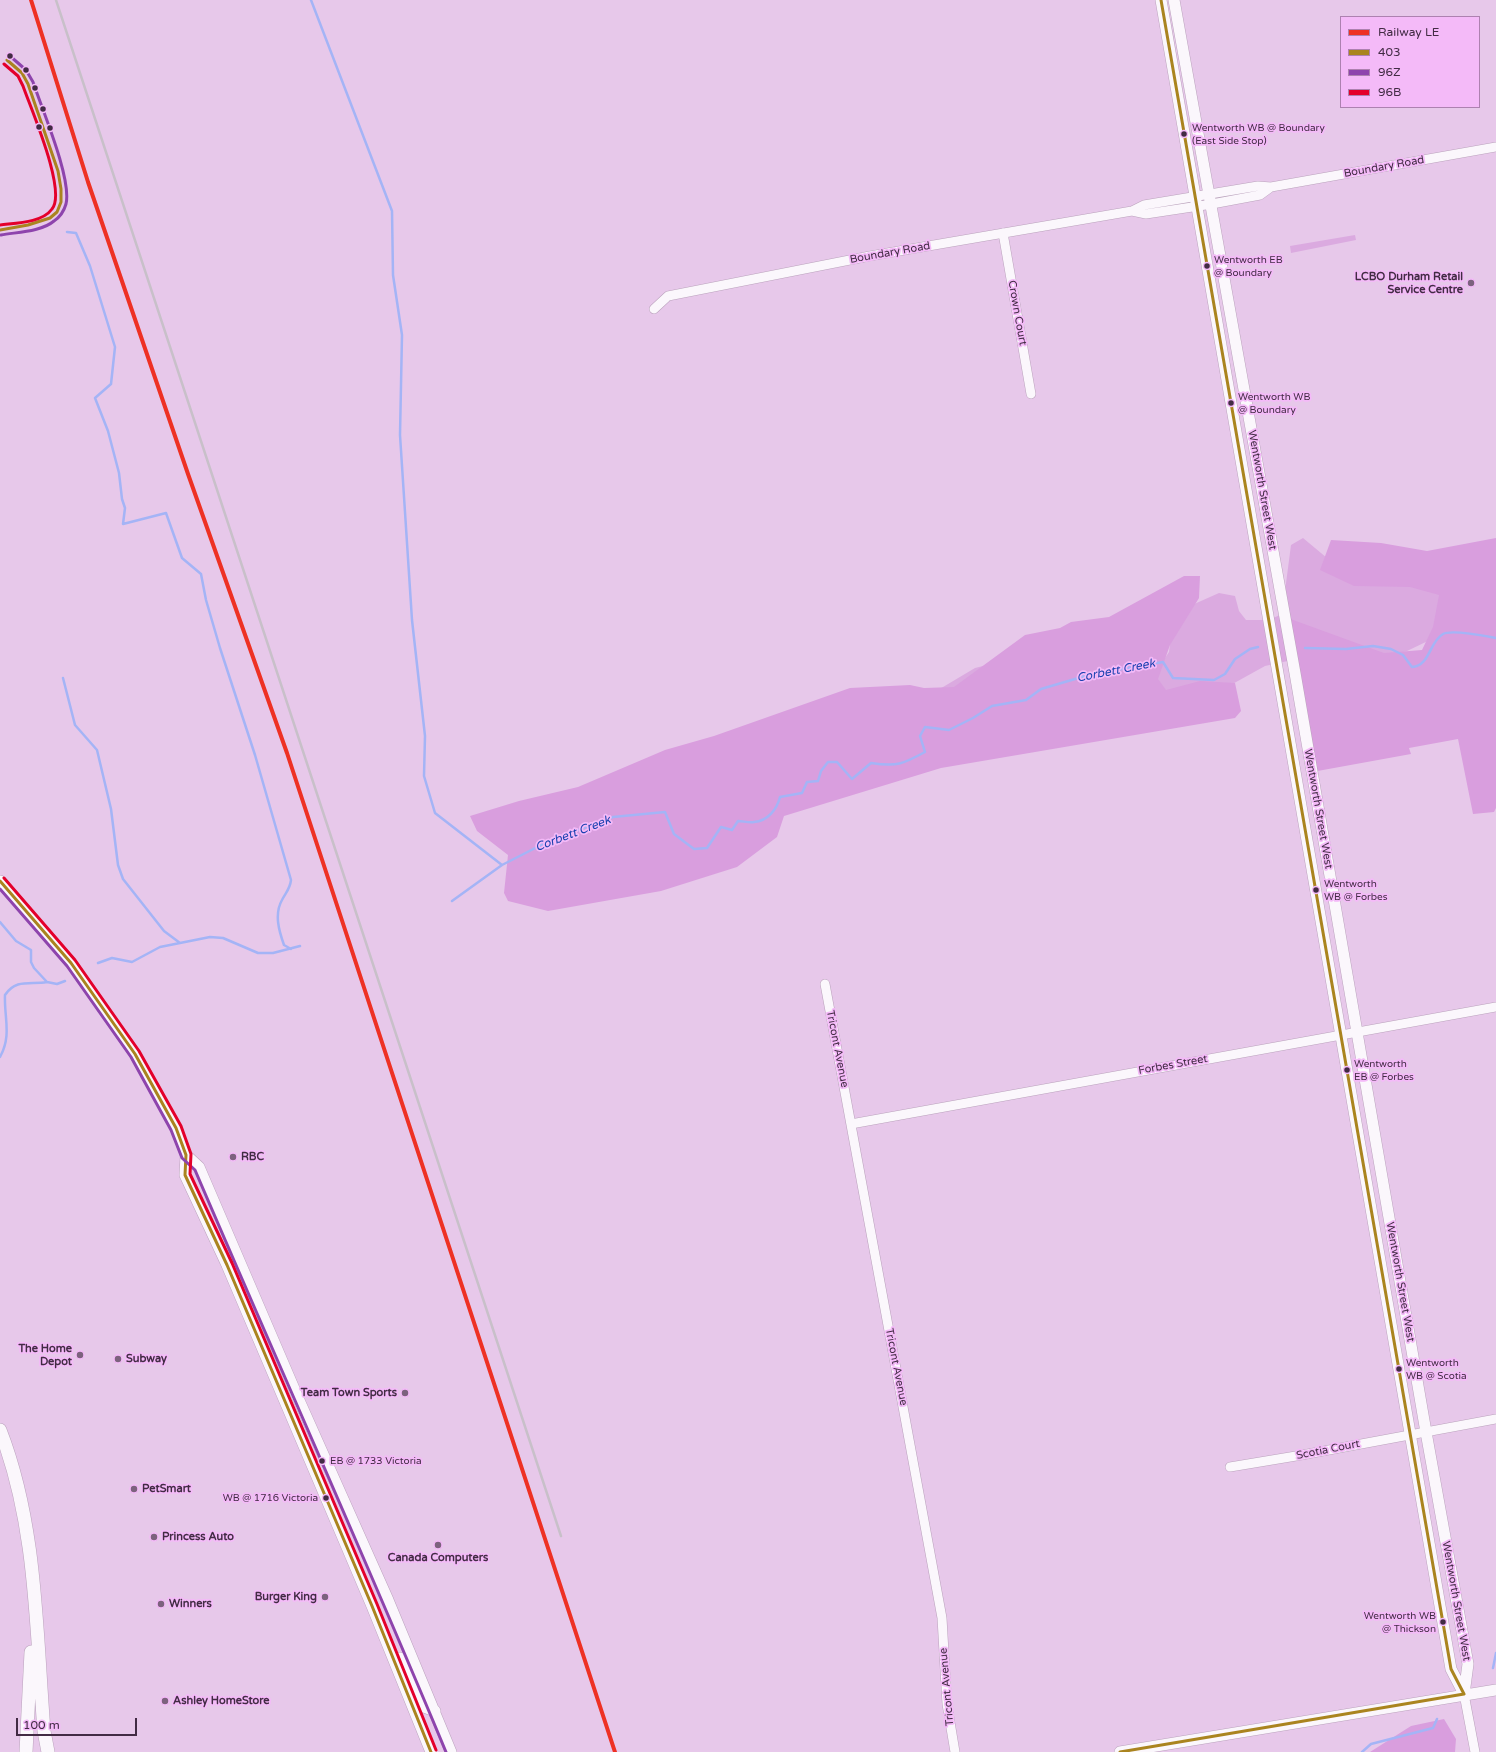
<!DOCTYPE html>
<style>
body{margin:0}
#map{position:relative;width:1496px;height:1752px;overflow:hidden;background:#e7c8ea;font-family:"Varela Round",sans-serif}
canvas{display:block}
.legend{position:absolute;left:1340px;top:16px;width:140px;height:92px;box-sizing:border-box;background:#f4baf8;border:1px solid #ad81b0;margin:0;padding:5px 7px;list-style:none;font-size:12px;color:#422b44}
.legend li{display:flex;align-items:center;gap:8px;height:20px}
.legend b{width:20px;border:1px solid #ad81b0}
.scale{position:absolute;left:16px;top:1718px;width:121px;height:18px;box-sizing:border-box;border:2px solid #422b44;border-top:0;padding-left:5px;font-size:12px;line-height:14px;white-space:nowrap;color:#422b44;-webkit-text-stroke:3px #f4baf8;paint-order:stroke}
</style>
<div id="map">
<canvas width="1496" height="1752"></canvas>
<ul class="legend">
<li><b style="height:5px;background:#ee3124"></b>Railway LE</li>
<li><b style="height:5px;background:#aa841f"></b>403</li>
<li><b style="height:5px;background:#8e44ad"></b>96Z</li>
<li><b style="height:5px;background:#e4002b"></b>96B</li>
</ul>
<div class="scale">100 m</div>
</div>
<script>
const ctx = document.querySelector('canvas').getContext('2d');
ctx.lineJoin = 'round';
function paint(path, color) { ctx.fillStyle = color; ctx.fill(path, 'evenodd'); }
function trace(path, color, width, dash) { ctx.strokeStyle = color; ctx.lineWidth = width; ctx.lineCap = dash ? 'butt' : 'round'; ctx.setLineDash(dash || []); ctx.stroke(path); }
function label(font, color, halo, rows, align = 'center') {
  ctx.font = font + ' "Varela Round",sans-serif'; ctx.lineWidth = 3.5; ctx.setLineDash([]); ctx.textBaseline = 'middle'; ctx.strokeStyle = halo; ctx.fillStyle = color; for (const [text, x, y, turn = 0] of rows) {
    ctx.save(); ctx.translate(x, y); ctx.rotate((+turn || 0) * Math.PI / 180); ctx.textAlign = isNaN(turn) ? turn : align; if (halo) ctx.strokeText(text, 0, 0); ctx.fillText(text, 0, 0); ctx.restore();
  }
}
paint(new Path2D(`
 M 1355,235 L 1356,240 L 1291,253 L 1290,246 Z
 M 1303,538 L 1327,558 L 1447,590 L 1432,639 L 1407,651 L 1366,662 L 1301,658 L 1265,666 L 1200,702 L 938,690 L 975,668 L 1043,651 L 1161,664 L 1169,652 L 1174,613 L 1219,593 L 1235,596 L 1239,611 L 1246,620 L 1269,620 L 1282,614 L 1291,545 Z`), '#dbaae0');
paint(new Path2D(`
 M 1496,538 L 1496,808 L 1494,812 L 1473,814 L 1458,739 L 1409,748 L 1411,754 L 1312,772 L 1285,617 L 1384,653 L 1422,650 L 1433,627 L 1439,595 L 1410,587 L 1354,586 L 1320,570 L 1331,540 L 1381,543 L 1427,551 Z
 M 1184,576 L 1200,576 L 1199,598 L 1170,645 L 1158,679 L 1166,690 L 1200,681 L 1235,683 L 1241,711 L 1235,718 L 941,768 L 784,816 L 777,837 L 737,867 L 661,891 L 548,911 L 508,901 L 504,893 L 508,855 L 477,831 L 470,816 L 519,801 L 578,787 L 665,750 L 714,736 L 850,688 L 910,685 L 924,688 L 954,687 L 1025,635 L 1060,628 L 1071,622 L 1109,617 Z
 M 1444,1719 L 1456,1739 L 1455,1752 L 1370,1752 L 1411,1726 Z`), '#d99ede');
trace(new Path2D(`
 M 311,0 L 392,211 L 393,275 L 402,335 L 400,435 L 412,620 L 425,736 L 424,776 L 435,813 L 502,865
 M 67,232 L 76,233 L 90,266 L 115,347 L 111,384 L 95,398 L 108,431 L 119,473 L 122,499 L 125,508 L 123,524 L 166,513 L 182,558 L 201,574 L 206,600 L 220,648 L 255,755 L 291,880 C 290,889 286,892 282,900 C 274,914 279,931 284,945 L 291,949
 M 1305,648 L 1346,649 L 1373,646 L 1391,649 L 1403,655 L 1412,667 C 1430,666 1429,642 1443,634 C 1452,629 1485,636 1496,638
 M 63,678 L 75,725 L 97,750 L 111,809 L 118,865 L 123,879 L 164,931 L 180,943
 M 452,901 L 502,865 L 549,841 L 613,817 L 665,812 L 674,834 L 694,849 L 707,848 L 721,827 L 732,830 L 738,821 C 743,821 749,823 754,822 C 768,821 777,809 780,797 L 802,793 L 807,782 L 818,781 L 821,771 L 828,762 L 837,762 L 852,779 L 871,763 C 897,767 903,764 925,752 L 920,736 L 925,727 L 949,730 L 973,718 L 992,706 L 1026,700 L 1041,689 L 1092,674 L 1163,662 L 1173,678 L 1214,680 L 1225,674 L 1235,659 L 1250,649 L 1258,647
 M 0,922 L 16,941 L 31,950 L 31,962 L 34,968 L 47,982 L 57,984 L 65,981
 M 98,963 L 112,958 L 132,962 L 160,947 L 210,937 L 223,938 L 258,953 L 273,953 L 300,946
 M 0,1057 C 12,1035 4,1018 5,995 C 16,978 31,985 47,982
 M 1493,1668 L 1496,1653
 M 1362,1752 L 1371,1744 L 1433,1728 L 1437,1719`), '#a4b4f6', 2.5);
const minor = new Path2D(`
 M 1132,211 L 1146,214 L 1212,204 L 1260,195 L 1271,187
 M 1003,233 L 1031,394
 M 654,309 L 668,296 L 870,256 L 1132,211 L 1144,205 L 1258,186 L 1271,187 L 1496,147
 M 825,984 L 942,1618 L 947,1704 L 955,1752
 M 851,1124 L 1496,1007
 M 1230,1467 L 1302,1455 L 1496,1419
 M 1464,1694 L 1475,1752`);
const major = new Path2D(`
 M 1161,0 L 1451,1669 L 1464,1694
 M 1174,0 L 1295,673 L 1426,1432 L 1468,1664 L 1464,1694
 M 0,881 L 71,963 L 135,1054 L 176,1128 L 186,1155 L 185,1175 L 227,1265 L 372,1606 L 431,1752
 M 186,1155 L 199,1167 L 298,1398 L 388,1600 L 451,1752
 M 394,1659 L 400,1658 L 404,1661 L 424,1707 L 435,1711
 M 1120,1752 L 1496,1690`);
const highway = new Path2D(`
 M 0,1430 C 37,1525 36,1630 44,1731 L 48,1752
 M 26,1752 L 31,1652`);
trace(minor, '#baa2bc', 10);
trace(major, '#baa2bc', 12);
trace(highway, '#baa2bc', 14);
trace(minor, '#fbf7fc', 9);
trace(major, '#fbf7fc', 11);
trace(highway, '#fbf7fc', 13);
trace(new Path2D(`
 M 56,0 L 561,1536`), '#c8c0c9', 2.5);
trace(new Path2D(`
 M 1161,0 L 1451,1669 L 1464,1694
 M 0,230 L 28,225 L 50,218 L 57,212 L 61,202 L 61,189 L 58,171 L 28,84 L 22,73 L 7,60
 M 0,881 L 71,963 L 135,1054 L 176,1128 L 186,1155 L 185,1175 L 227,1265 L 372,1606 L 431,1752
 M 1120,1752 L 1464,1694`), '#aa841f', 3);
trace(new Path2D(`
 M 1,235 C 17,232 41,232 54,221 C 60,217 64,211 66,204 C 72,179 42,109 33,82 L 26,70 L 10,56
 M 0,889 L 67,966 L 131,1057 L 171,1130 L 182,1158 L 195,1170 C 278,1364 365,1557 446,1752`), '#8e44ad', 3);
trace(new Path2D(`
 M 0,225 C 15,223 42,223 52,209 C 67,191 31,109 23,86 L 18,76 L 4,64
 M 4,878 L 75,960 L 139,1051 L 181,1126 L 191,1154 L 190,1174 L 232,1263 L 377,1604 L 436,1750`), '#e4002b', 3);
trace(new Path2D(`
 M 31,0 L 88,182 L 188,474 L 287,753 L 615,1752`), '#ee3124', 4);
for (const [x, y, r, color] of [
 [10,56,3.5,"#422b44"],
 [26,70,3.5,"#422b44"],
 [35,88,3.5,"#422b44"],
 [43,109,3.5,"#422b44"],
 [39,127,3.5,"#422b44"],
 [50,128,3.5,"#422b44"],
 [1184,134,3.5,"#422b44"],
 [1207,266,3.5,"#422b44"],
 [1471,283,4,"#7c627e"],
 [1231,403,3.5,"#422b44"],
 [1316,890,3.5,"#422b44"],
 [1347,1070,3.5,"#422b44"],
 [233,1157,4,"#7c627e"],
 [80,1355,4,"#7c627e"],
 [118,1359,4,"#7c627e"],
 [1399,1369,3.5,"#422b44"],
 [405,1393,4,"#7c627e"],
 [322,1461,3.5,"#422b44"],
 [134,1489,4,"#7c627e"],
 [326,1498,3.5,"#422b44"],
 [154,1537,4,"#7c627e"],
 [438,1545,4,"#7c627e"],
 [325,1597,4,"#7c627e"],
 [161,1604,4,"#7c627e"],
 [1443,1622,3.5,"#422b44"],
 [165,1701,4,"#7c627e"]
]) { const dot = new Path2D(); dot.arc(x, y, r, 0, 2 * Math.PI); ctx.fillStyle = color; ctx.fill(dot); trace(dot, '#f4baf8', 1.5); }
label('10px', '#422b44', '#f4baf8', [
 ["Wentworth WB @ Boundary",1192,128],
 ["(East Side Stop)",1192,141],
 ["Wentworth EB",1214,260],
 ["@ Boundary",1214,273],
 ["Wentworth WB",1238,397],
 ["@ Boundary",1238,410],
 ["Wentworth",1324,884],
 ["WB @ Forbes",1324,897],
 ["Wentworth",1354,1064],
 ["EB @ Forbes",1354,1077],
 ["Wentworth",1406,1363],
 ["WB @ Scotia",1406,1376],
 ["EB @ 1733 Victoria",330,1461],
 ["WB @ 1716 Victoria",318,1498,"right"],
 ["Wentworth WB",1436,1616,"right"],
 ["@ Thickson",1436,1629,"right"]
], 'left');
label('11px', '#422b44', '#f4baf8', [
 ["Boundary Road",1384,167,-10],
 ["Boundary Road",890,253,-10],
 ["Crown Court",1017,313,80],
 ["Wentworth Street West",1262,490,80],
 ["Wentworth Street West",1318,809,80],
 ["Tricont Avenue",837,1049,79],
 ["Forbes Street",1173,1065,-10],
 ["Wentworth Street West",1400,1282,80],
 ["Tricont Avenue",896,1367,79],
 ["Scotia Court",1328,1450,-11],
 ["Wentworth Street West",1456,1601,80],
 ["Tricont Avenue",947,1687,-95]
]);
label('bold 11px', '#422b44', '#f4baf8', [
 ["LCBO Durham Retail",1463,277,"right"],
 ["Service Centre",1463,290,"right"],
 ["RBC",241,1157],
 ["The Home",72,1349,"right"],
 ["Depot",72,1362,"right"],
 ["Subway",126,1359],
 ["Team Town Sports",397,1393,"right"],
 ["PetSmart",142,1489],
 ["Princess Auto",162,1537],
 ["Canada Computers",438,1558,"center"],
 ["Burger King",317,1597,"right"],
 ["Winners",169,1604],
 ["Ashley HomeStore",173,1701]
], 'left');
label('italic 12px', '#1a41b0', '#f4baf8', [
 ["Corbett Creek",1116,671,-11],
 ["Corbett Creek",573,834,-21]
]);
</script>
